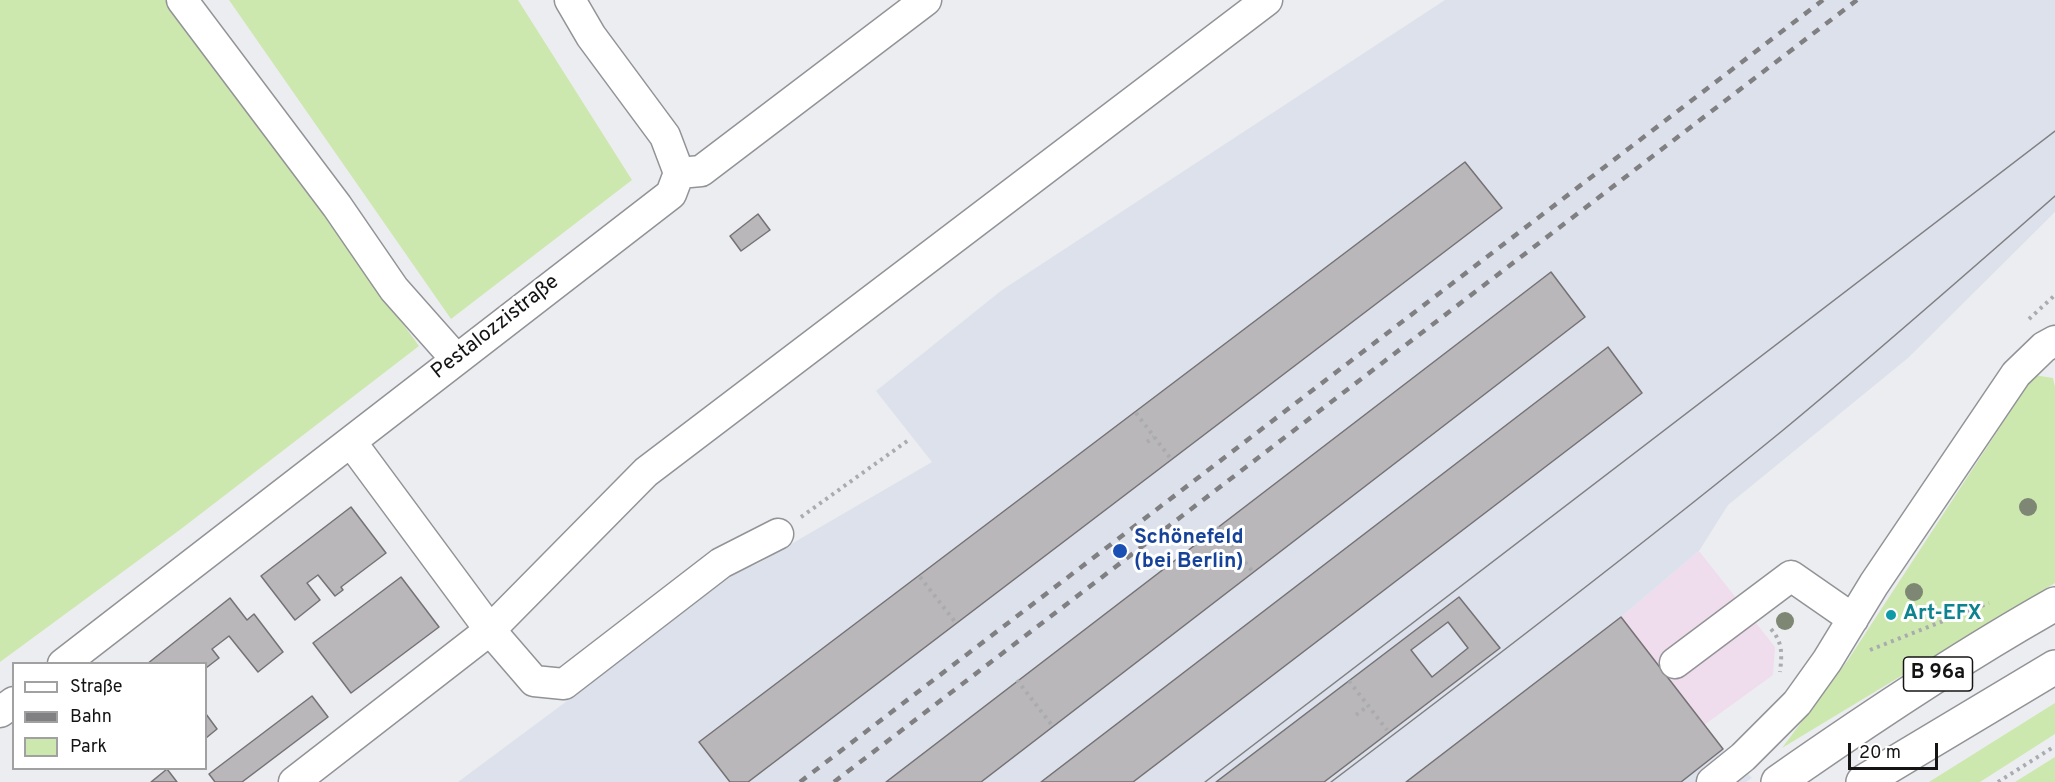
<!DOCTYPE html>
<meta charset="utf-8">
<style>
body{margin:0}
#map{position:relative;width:2055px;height:782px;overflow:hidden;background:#ecedf1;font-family:Overpass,sans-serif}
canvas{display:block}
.legend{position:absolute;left:12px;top:662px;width:195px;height:108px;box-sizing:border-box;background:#fff;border:2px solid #a1a1a1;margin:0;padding:8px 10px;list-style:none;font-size:18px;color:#141415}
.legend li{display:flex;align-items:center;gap:12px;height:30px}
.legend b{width:30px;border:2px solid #a1a1a1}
.scale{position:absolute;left:1848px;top:743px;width:90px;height:27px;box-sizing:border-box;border:3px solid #141415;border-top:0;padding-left:8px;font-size:18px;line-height:21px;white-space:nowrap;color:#141415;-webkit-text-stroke:4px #fff;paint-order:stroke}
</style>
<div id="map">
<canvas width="2055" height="782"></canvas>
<ul class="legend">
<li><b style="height:8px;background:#fff"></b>Straße</li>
<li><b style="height:8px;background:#808083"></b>Bahn</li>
<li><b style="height:16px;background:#cce8af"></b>Park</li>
</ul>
<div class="scale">20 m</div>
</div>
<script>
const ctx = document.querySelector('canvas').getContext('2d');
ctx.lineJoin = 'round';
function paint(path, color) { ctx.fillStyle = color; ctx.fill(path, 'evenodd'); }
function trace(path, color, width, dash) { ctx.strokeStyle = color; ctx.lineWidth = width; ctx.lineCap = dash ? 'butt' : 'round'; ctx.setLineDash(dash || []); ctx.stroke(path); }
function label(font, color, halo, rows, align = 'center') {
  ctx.font = font + ' Overpass,sans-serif'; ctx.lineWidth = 6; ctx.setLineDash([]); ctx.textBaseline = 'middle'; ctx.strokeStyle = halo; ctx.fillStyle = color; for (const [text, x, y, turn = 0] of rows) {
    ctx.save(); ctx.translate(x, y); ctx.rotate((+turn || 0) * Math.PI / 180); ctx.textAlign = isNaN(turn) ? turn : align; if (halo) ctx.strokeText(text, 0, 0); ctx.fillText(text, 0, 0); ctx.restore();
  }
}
paint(new Path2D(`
 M 1699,551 L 1775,647 L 1773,675 L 1704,725 L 1621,617 Z`), '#efddee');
paint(new Path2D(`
 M 1445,0 L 2055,0 L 2055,212 L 1908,358 L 1728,505 L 1699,551 L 1621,617 L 1723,749 L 1752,778 L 1746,782 L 458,782 L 571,698 L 724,576 L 757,564 L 932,462 L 876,391 L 1002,290 Z`), '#dde1eb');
paint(new Path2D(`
 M 0,0 L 168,0 L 419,346 L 181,529 L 0,662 Z
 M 229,0 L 518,0 L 632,180 L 451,319 Z
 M 2034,375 L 2053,378 L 2055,387 L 2055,583 L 1782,748 L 1848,660 Z
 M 2055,703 L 2055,734 L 1980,782 L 1929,782 Z
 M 2055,757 L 2055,782 L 2015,782 Z`), '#cce8af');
const building = new Path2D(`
 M 1465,162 L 1502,208 L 748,782 L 730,782 L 699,742 Z
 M 758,214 L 770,230 L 741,251 L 730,236 Z
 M 1551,272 L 1585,317 L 981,782 L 886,782 Z
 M 1608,347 L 1642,393 L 1133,782 L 1041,782 Z
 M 351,507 L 386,553 L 341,587 L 343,590 L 335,596 L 318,575 L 307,583 L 320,600 L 295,620 L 261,576 Z
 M 401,577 L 439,627 L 351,693 L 313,643 Z
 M 1459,597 L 1500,648 L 1324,782 L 1216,782 Z
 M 230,598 L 247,620 L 254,614 L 283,652 L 258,672 L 229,636 L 212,649 L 219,658 L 206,668 L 206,664 L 147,664 Z
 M 1621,617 L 1723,749 L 1681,782 L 1406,782 Z
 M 1448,622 L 1468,648 L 1432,677 L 1411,650 Z
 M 312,696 L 328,717 L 242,782 L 215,782 L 209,774 Z
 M 206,714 L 217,729 L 206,738 Z
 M 167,769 L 177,782 L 151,782 Z`);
paint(building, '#bab7ba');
trace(building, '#747274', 1.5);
const minor = new Path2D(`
 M 182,0 L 337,206 L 394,289 L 456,359
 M 570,0 L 591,36 L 665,136 L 679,173
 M 679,173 L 701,171 L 926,0
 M 351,442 L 490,630 L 534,681 L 564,684 L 721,563 L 778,534
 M 1675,663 L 1791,576 L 1853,619
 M 63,664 L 671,194 L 679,173
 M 0,712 L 14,702
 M 294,782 L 490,630 L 646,472 L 1267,0
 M 1712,782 L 1743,757 L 1797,703 L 1827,661 L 1874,584 L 2016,374 L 2044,347 L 2055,341`);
const major = new Path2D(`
 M 1778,782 C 1868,719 1959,658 2055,604
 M 1863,782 L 2055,667`);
trace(minor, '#929396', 33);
trace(major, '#929396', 36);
trace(new Path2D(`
 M 2029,319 L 2055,295
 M 1136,413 L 1171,459
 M 1147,442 L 1154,437
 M 801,517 L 910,439
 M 1217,527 L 1252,571
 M 920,577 L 956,623
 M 1771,629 C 1783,643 1782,654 1780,672
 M 1870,650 L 1989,603
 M 1017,680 L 1051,724
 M 1349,681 L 1387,730
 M 1356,715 L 1368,706
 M 1998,782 L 2055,746`), '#aaabae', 4, [3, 4.5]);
trace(minor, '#fff', 30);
trace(major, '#fff', 33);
trace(new Path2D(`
 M 1205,782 L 2055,131
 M 1331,782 C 1483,667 1635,551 1782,431 C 1875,354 1965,275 2055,196`), '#808083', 1.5);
trace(new Path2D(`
 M 800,782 L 1823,0
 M 834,782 L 1857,0`), '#808083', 4.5, [8, 8]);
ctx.fillStyle = '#7d8774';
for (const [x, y] of [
 [2028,507],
 [1914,592],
 [1785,621]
]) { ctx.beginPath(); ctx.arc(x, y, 9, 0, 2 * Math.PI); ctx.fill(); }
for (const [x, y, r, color] of [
 [1120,551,8,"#1a4fb4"],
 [1891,615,6,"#0f9aa8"]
]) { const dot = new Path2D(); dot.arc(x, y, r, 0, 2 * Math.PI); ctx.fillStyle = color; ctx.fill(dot); trace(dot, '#fff', 2); }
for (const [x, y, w] of [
 [1938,674,69]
]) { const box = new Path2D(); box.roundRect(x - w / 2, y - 17, w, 34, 4.5); ctx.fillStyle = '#fff'; ctx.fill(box); trace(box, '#141415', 1.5); }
label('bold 20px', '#141415', null, [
 ["B 96a",1938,674]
]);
label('21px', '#141415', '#fff', [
 ["Pestalozzistraße",496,328,-38]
]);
label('bold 21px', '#164399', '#fff', [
 ["Schönefeld",1134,539],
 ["(bei Berlin)",1134,563]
], 'left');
label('bold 21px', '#0d838f', '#fff', [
 ["Art-EFX",1903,615]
], 'left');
</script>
